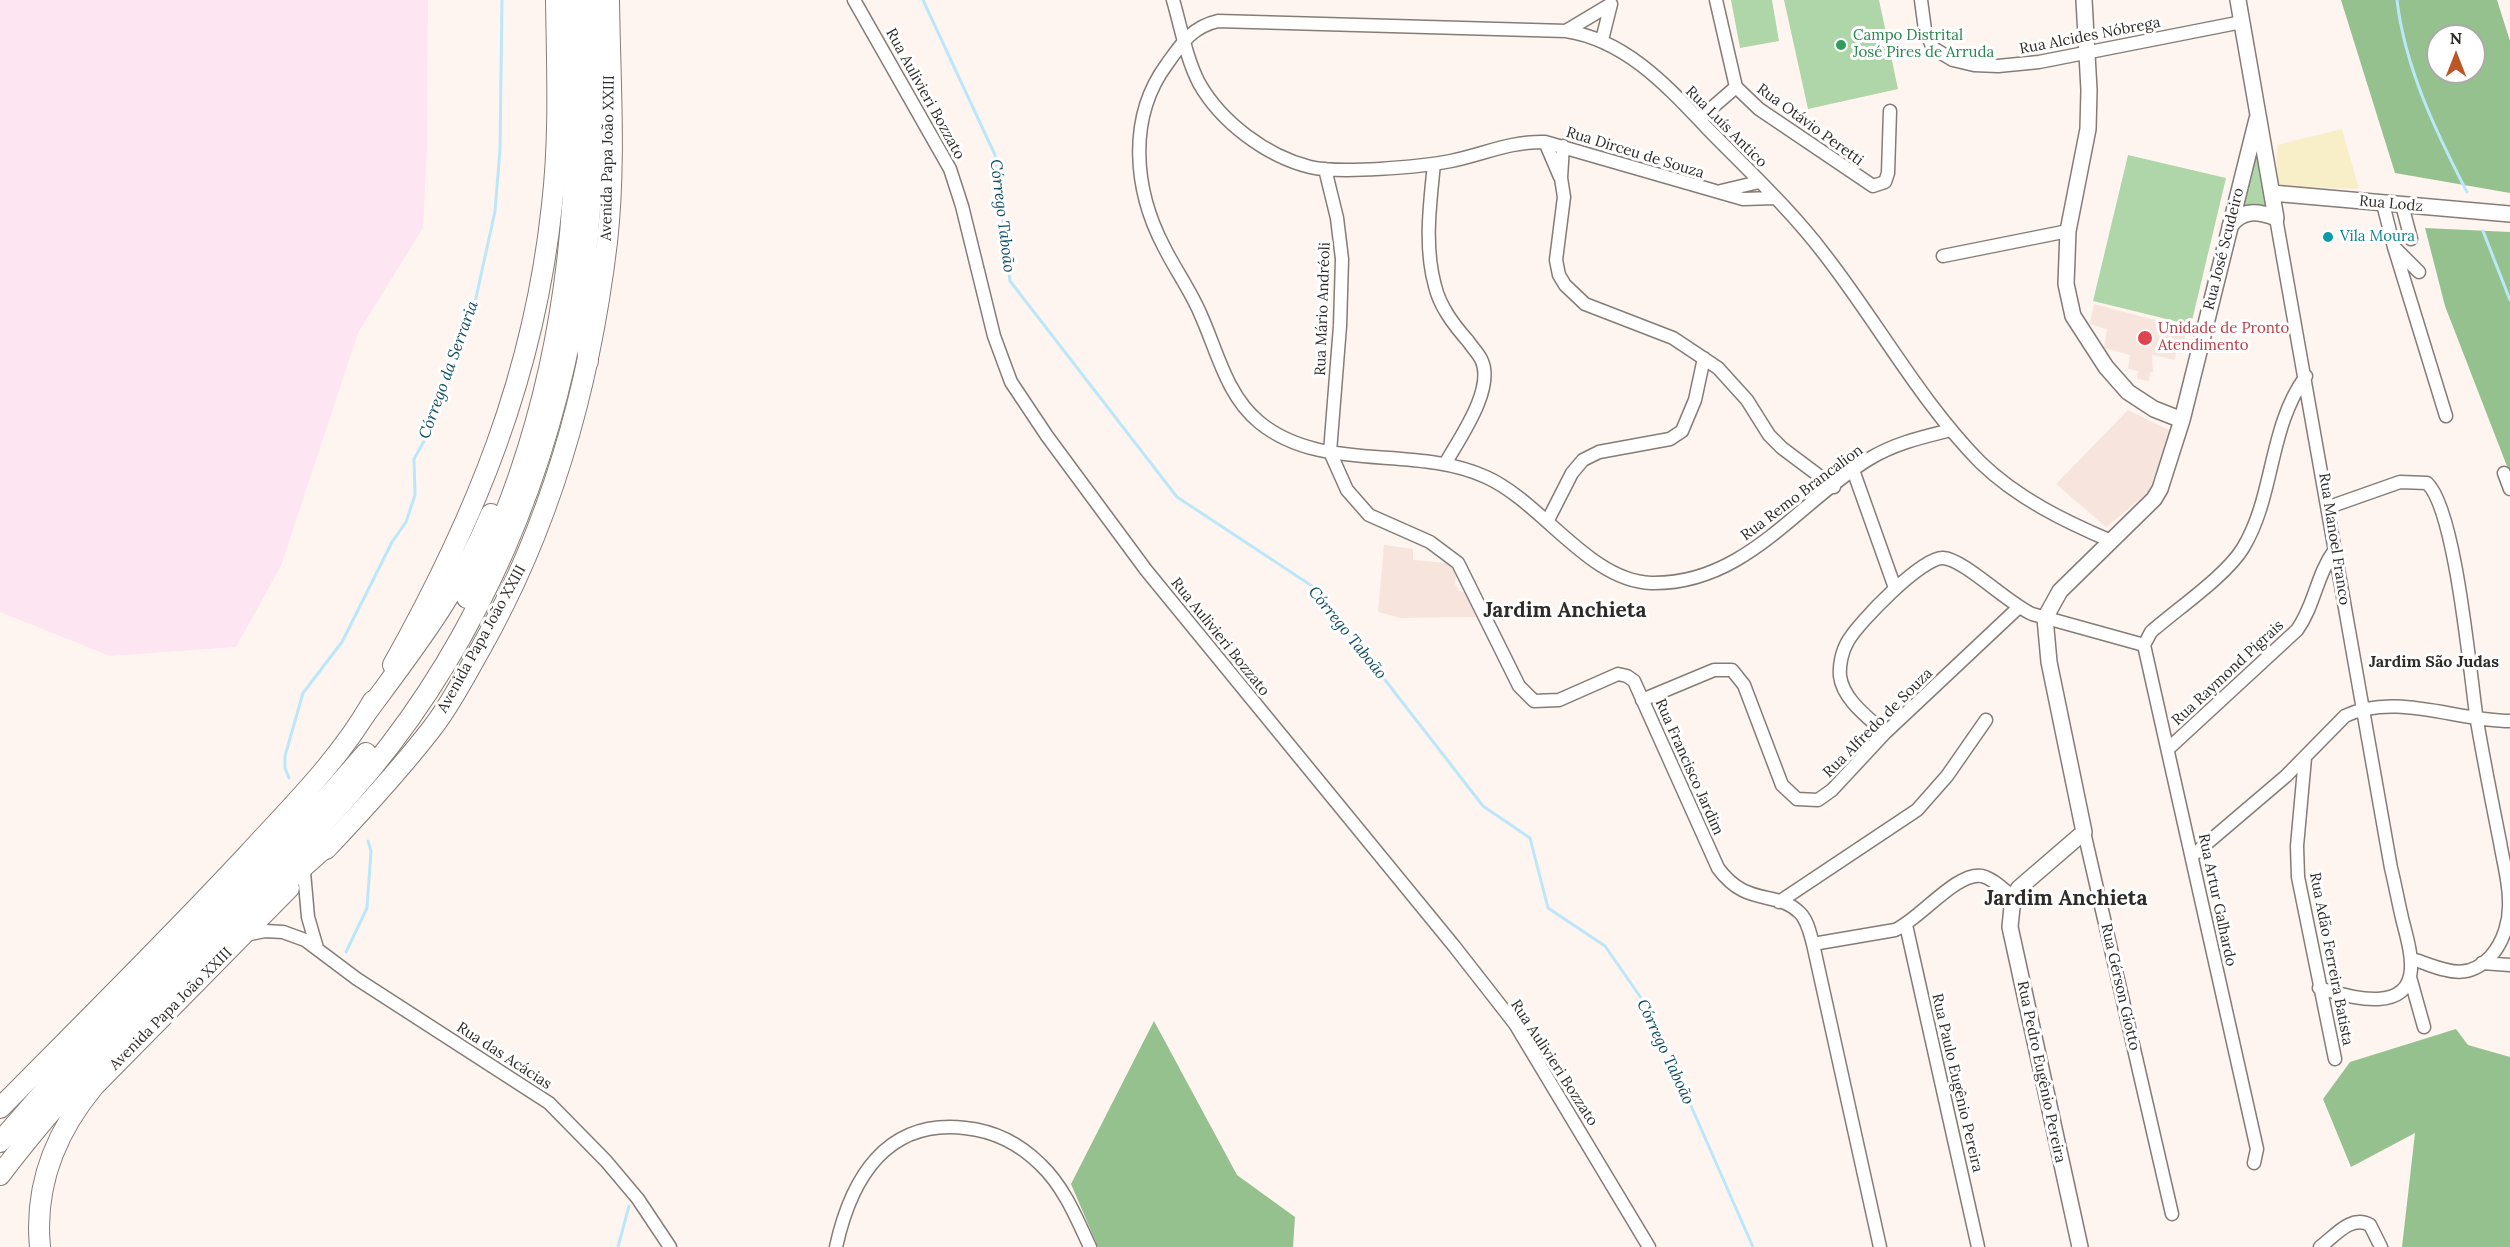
<!DOCTYPE html>
<meta charset="utf-8">
<style>
body{margin:0}
#map{position:relative;width:2510px;height:1247px;overflow:hidden;background:#fff5f0;font-family:Lora,serif}
canvas{display:block}
.north{position:absolute;left:2426px;top:24px;width:60px;height:60px;box-sizing:border-box;background:#fff;border:2px solid #acaaa9;border-radius:50%;rotate:0deg;font-size:16px;font-weight:700;line-height:24px;text-align:center;color:#2f2b29}
.north::after{content:'';display:block;margin:auto;width:21px;height:27px;background:#bc5727;clip-path:polygon(50% 0,100% 100%,50% 72%,0 100%)}
</style>
<div id="map">
<canvas width="2510" height="1247"></canvas>
<div class="north">N</div>
</div>
<script>
const ctx = document.querySelector('canvas').getContext('2d');
ctx.lineJoin = 'round';
function paint(path, color) { ctx.fillStyle = color; ctx.fill(path, 'evenodd'); }
function trace(path, color, width, dash) { ctx.strokeStyle = color; ctx.lineWidth = width; ctx.lineCap = dash ? 'butt' : 'round'; ctx.setLineDash(dash || []); ctx.stroke(path); }
function label(font, color, halo, rows, align = 'center') {
  ctx.font = font + ' Lora,serif'; ctx.lineWidth = 6; ctx.setLineDash([]); ctx.textBaseline = 'middle'; ctx.strokeStyle = halo; ctx.fillStyle = color; for (const [text, x, y, turn = 0] of rows) {
    ctx.save(); ctx.translate(x, y); ctx.rotate((+turn || 0) * Math.PI / 180); ctx.textAlign = isNaN(turn) ? turn : align; if (halo) ctx.strokeText(text, 0, 0); ctx.fillText(text, 0, 0); ctx.restore();
  }
}
paint(new Path2D(`
 M 0,0 L 428,0 L 427,150 L 423,228 L 358,333 L 281,566 L 236,647 L 110,656 L 0,612 Z`), '#fde6f2');
paint(new Path2D(`
 M 2094,304 L 2163,322 L 2161,327 L 2186,332 L 2182,354 L 2176,353 L 2175,360 L 2152,355 L 2153,372 L 2150,372 L 2149,381 L 2137,379 L 2138,371 L 2128,369 L 2130,355 L 2104,348 L 2107,329 L 2090,324 Z
 M 2128,410 L 2171,431 L 2148,493 L 2106,527 L 2056,484 Z
 M 1384,545 L 1413,549 L 1413,560 L 1447,563 L 1456,573 L 1455,584 L 1459,591 L 1466,592 L 1476,617 L 1400,618 L 1378,612 Z`), '#f7e5dd');
paint(new Path2D(`
 M 1731,0 L 1772,0 L 1779,41 L 1740,48 Z
 M 1784,0 L 1879,0 L 1898,89 L 1808,109 Z
 M 2256,143 L 2271,210 L 2238,211 Z
 M 2128,155 L 2226,178 L 2191,325 L 2093,301 Z`), '#afd6a9');
paint(new Path2D(`
 M 2341,0 L 2497,0 L 2510,41 L 2510,193 L 2395,173 ZM 2438,36 L 2474,36 L 2474,72 L 2438,72 Z
 M 2425,228 L 2510,232 L 2510,474 L 2445,306 Z
 M 1154,1021 L 1237,1175 L 1295,1217 L 1293,1247 L 1098,1247 L 1071,1184 Z
 M 2456,1029 L 2468,1045 L 2510,1057 L 2510,1247 L 2402,1247 L 2415,1133 L 2351,1167 L 2323,1099 L 2350,1062 Z`), '#95c18e');
paint(new Path2D(`
 M 2342,129 L 2359,189 L 2276,187 L 2277,145 Z`), '#f8eec8');
trace(new Path2D(`
 M 923,0 L 995,155 L 1010,281 L 1177,497 L 1312,586 L 1483,806 L 1530,838 L 1548,908 L 1605,946 L 1648,1008 L 1753,1247
 M 2397,0 C 2405,68 2436,132 2467,192
 M 2483,231 L 2510,300
 M 289,778 L 285,768 L 285,756 L 303,693 L 342,642 L 392,542 L 406,522 L 415,495 L 414,459 L 432,427 L 472,316 L 495,211 L 500,150 L 502,0
 M 346,952 L 367,908 L 371,851 L 368,841
 M 618,1247 L 629,1206`), '#bce7f9', 3);
const minor = new Path2D(`
 M 854,0 L 950,169 L 962,206 L 994,336 L 1011,382 L 1047,436 L 1146,570 L 1454,946 L 1515,1024 L 1649,1247
 M 1173,0 C 1181,27 1186,58 1199,83 C 1221,122 1266,156 1310,167 C 1340,174 1420,167 1451,161 C 1484,154 1511,141 1545,142 L 1743,199 L 1775,198
 M 1716,0 L 1736,87 L 1759,109 L 1873,186 L 1885,182 L 1888,173 L 1890,111
 M 1921,0 L 1925,30 L 1933,48 L 1953,60 L 1974,65 L 1998,66 L 2039,62 L 2242,22
 M 1566,31 L 1611,4
 M 1602,40 L 1611,4
 M 1699,119 L 1736,87
 M 1545,142 L 1560,177
 M 1563,146 L 1561,178 L 1564,197 L 1556,260 L 1559,275 L 1565,285 L 1585,304 L 1673,338 L 1718,368 L 1747,400 L 1769,435 L 1782,448 L 1834,487
 M 1434,164 C 1430,204 1424,246 1435,286 C 1440,307 1454,325 1468,341 C 1472,347 1478,353 1481,359 C 1496,388 1459,439 1445,464
 M 1325,169 L 1337,218 L 1342,259 L 1340,326 L 1330,452 L 1347,490 L 1369,515 L 1430,542 L 1458,563 L 1519,686 L 1534,701 L 1559,700 L 1618,674 L 1627,676 L 1634,681 L 1718,868 C 1747,908 1776,889 1800,913 C 1808,921 1810,934 1813,944 L 1880,1247
 M 1721,191 L 1759,182
 M 2383,204 L 2394,247 L 2419,272
 M 2402,205 L 2411,239
 M 2276,218 L 2391,868 C 2395,884 2398,901 2402,918 C 2409,947 2427,996 2378,999 C 2358,1000 2338,993 2319,988
 M 2394,247 L 2446,416
 M 1943,256 L 2068,231
 M 1951,430 C 1923,437 1895,443 1869,459 C 1797,503 1745,585 1651,583 C 1589,581 1542,502 1486,477 C 1413,444 1322,474 1259,422 C 1226,395 1217,350 1200,313 C 1190,290 1175,269 1164,247 C 1134,190 1127,118 1167,64 C 1182,43 1192,27 1218,21 L 1566,31 C 1626,40 1668,87 1708,129 C 1748,170 1791,210 1825,255 C 1878,323 1920,401 1980,462 C 2017,498 2064,521 2111,541
 M 1853,470 L 1895,588
 M 2504,473 L 2510,489
 M 2329,507 L 2400,482 L 2427,483 C 2456,510 2470,675 2477,721 C 2484,762 2492,802 2500,842 C 2503,861 2509,881 2509,901 C 2510,920 2504,941 2491,956 C 2465,984 2442,968 2412,959
 M 1548,520 L 1572,473 L 1583,460 L 1599,452 L 1670,439 L 1682,431 L 1695,400 L 1704,358
 M 2144,645 L 2257,1149 L 2254,1163
 M 2144,645 L 2151,632 C 2177,609 2226,576 2243,548 C 2275,495 2268,428 2306,376
 M 1642,700 L 1714,670 L 1732,670 L 1744,685 L 1782,785 L 1797,799 L 1818,800 L 1832,790 L 1885,733 L 2018,608
 M 1885,733 C 1869,718 1843,700 1840,676 C 1839,665 1842,651 1848,641 C 1859,622 1922,557 1943,558 C 1964,559 2007,603 2032,614 L 2144,645
 M 2168,749 L 2297,630 C 2315,605 2316,576 2334,551
 M 2305,758 L 2297,846 L 2298,877 L 2335,1059
 M 2084,832 L 2172,1214
 M 2192,856 L 2286,776 L 2345,716 C 2395,692 2457,721 2510,721
 M 304,872 L 308,917 L 317,948
 M 1779,902 L 1917,810 L 1947,776 L 1986,720
 M 1906,925 L 1978,1247
 M 245,935 L 265,931 L 283,932 L 305,940 L 357,979 L 549,1103 L 606,1161 L 638,1199 L 670,1247
 M 1813,944 L 1895,930 C 1919,920 1957,871 1982,876 C 1994,879 2004,890 2013,897
 M 2482,963 L 2510,965
 M 2410,977 L 2424,1027
 M 836,1247 C 851,1179 886,1119 965,1128 C 995,1131 1020,1144 1041,1165 C 1064,1187 1077,1219 1090,1247
 M 2320,1247 C 2334,1237 2351,1214 2370,1225 L 2381,1247`);
const tertiary = new Path2D(`
 M 2084,0 L 2089,90 L 2088,129 L 2068,231 L 2066,284 L 2073,316 L 2106,367 L 2128,392 L 2154,409 L 2182,420
 M 2238,0 L 2276,218
 M 2272,193 L 2510,214
 M 2230,226 C 2242,209 2258,211 2276,218
 M 2080,1247 L 2010,927 L 2013,897 L 2019,888 L 2084,832 L 2049,662 L 2045,618 L 2060,591 L 2154,499 L 2160,489 L 2182,420 L 2257,119`);
const primary = new Path2D(`
 M 393,665 C 476,517 534,375 552,205 C 560,137 557,68 556,0
 M 326,849 C 363,810 400,770 433,727 C 452,702 466,674 481,648 C 552,522 590,385 607,242 C 616,162 610,80 609,0
 M 0,1108 C 84,1023 168,940 249,853 C 292,806 341,758 373,701
 M 40,1247 C 34,1185 55,1133 94,1086 L 289,888`);
const trunk = new Path2D(`
 M 586,299 L 588,361
 M 467,598 C 535,465 568,323 574,173 C 576,116 574,58 573,0
 M 364,716 C 412,651 460,590 491,514
 M 267,899 L 336,838
 M 0,1142 L 48,1087 L 331,793 L 366,753
 M 0,1175 C 104,1038 235,924 349,795 C 466,663 539,501 572,329 C 577,307 583,284 585,261 C 596,175 592,87 591,0`);
trace(minor, '#857c78', 15);
trace(tertiary, '#857c78', 18);
trace(primary, '#857c78', 22);
trace(trunk, '#857c78', 22);
trace(minor, '#fff', 12);
trace(tertiary, '#fff', 15);
trace(primary, '#fff', 20);
trace(trunk, '#fff', 20);
for (const [x, y, r, color] of [
 [1841,45,6,"#2e9e5b"],
 [2328,237,6,"#0f9aa8"],
 [2145,338,8,"#e0444e"]
]) { const dot = new Path2D(); dot.arc(x, y, r, 0, 2 * Math.PI); ctx.fillStyle = color; ctx.fill(dot); trace(dot, '#fff', 2); }
label('15px', '#27864d', '#fff', [
 ["Campo Distrital",1853,36],
 ["José Pires de Arruda",1853,53]
], 'left');
label('15px', '#2f2b29', '#fff', [
 ["Rua Alcides Nóbrega",2090,36,-11],
 ["Rua Aulivieri Bozzato",925,94,61],
 ["Rua Otávio Peretti",1810,125,36],
 ["Rua Luís Antico",1726,127,45],
 ["Rua Dirceu de Souza",1635,153,17],
 ["Avenida Papa João XXIII",608,158,-89],
 ["Rua Lodz",2391,204,5],
 ["Rua José Scudeiro",2224,249,-76],
 ["Rua Mário Andréoli",1323,309,-88],
 ["Rua Remo Brancalion",1802,493,-37],
 ["Rua Manoel Franco",2334,539,81],
 ["Rua Aulivieri Bozzato",1220,637,51],
 ["Avenida Papa João XXIII",482,639,-61],
 ["Rua Raymond Pigrais",2228,673,-43],
 ["Rua Alfredo de Souza",1878,723,-45],
 ["Rua Francisco Jardim",1689,767,66],
 ["Rua Artur Galhardo",2217,900,78],
 ["Rua Adão Ferreira Batista",2331,959,79],
 ["Rua Gérson Giotto",2120,987,77],
 ["Avenida Papa João XXIII",171,1009,-45],
 ["Rua das Acácias",504,1056,33],
 ["Rua Aulivieri Bozzato",1554,1063,57],
 ["Rua Pedro Eugênio Pereira",2041,1072,78],
 ["Rua Paulo Eugênio Pereira",1957,1083,77]
]);
label('15px', '#0d838f', '#fff', [
 ["Vila Moura",2340,237]
], 'left');
label('15px', '#be3a42', '#fff', [
 ["Unidade de Pronto",2158,329],
 ["Atendimento",2158,346]
], 'left');
label('italic 16px', '#0d4c61', '#fff', [
 ["Córrego Taboão",1002,216,83],
 ["Córrego da Serraria",449,370,-70],
 ["Córrego Taboão",1347,633,51],
 ["Córrego Taboão",1665,1052,65]
]);
label('bold 16px', '#2f2b29', '#fff', [
 ["Jardim São Judas",2434,662]
]);
label('bold 21px', '#2f2b29', '#fff', [
 ["Jardim Anchieta",1565,611],
 ["Jardim Anchieta",2066,899]
]);
</script>
